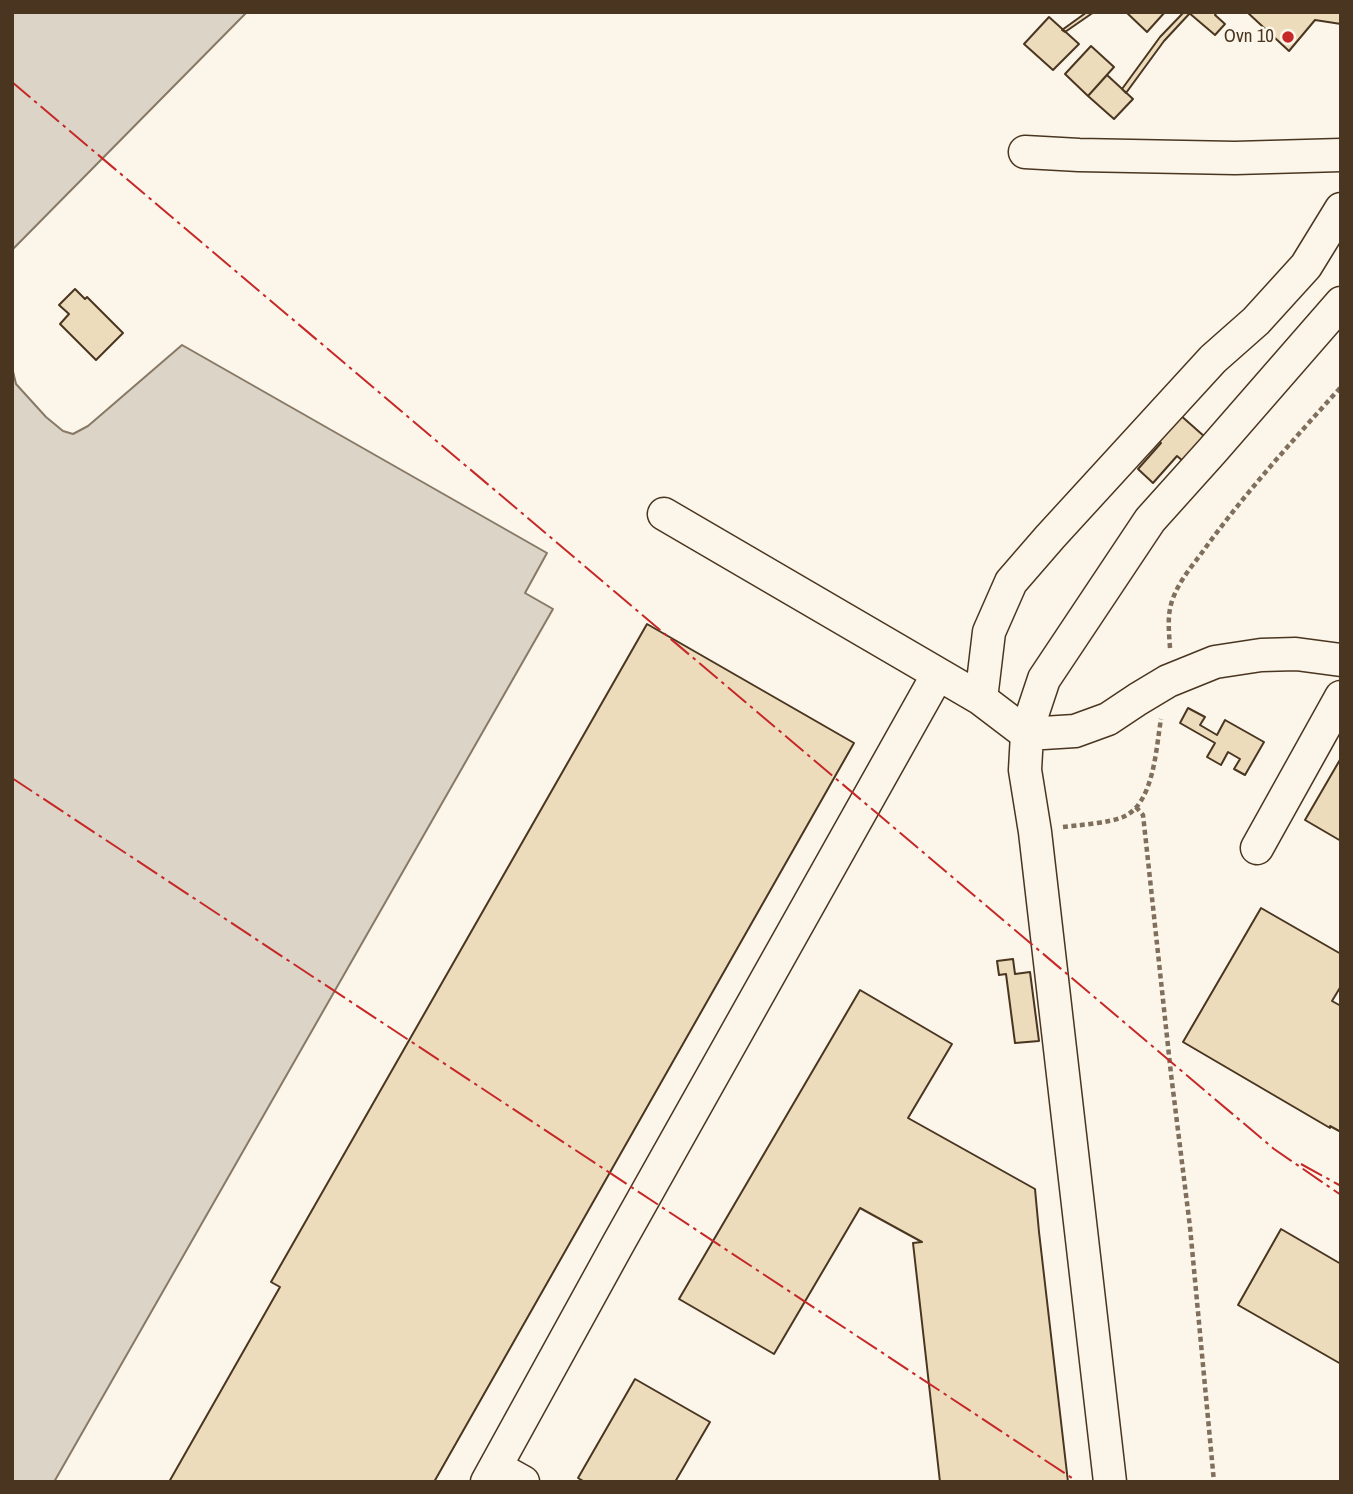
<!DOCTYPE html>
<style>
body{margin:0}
#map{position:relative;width:1353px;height:1494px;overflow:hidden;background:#fbf6e9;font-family:"Archivo Narrow",sans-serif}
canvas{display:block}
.frame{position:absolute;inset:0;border:14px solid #4a3520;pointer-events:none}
</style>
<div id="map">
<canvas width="1353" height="1494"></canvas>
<div class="frame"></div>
</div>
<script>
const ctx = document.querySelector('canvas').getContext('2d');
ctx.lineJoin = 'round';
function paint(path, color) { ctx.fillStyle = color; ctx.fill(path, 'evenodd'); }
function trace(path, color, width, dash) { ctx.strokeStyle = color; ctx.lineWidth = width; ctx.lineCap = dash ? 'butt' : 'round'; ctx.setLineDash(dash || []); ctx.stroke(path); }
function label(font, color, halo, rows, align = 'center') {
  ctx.font = font + ' "Archivo Narrow",sans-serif'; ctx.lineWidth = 5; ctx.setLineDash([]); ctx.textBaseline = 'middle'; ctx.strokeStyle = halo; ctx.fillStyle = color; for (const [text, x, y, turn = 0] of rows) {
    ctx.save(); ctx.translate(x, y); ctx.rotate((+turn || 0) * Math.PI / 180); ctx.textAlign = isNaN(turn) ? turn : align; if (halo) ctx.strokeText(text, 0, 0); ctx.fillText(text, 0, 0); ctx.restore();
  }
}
const water = new Path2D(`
 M 12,12 L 247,12 L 12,250 Z
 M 182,345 L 547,553 L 525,593 L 553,609 L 54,1482 L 12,1482 L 12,367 L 16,384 L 46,417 L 63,431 L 73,434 L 88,426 Z`);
paint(water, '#dcd4c6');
trace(water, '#887966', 2);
const building = new Path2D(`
 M 1087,12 L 1094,12 L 1065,32 L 1062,30 Z
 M 1126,12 L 1165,12 L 1147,32 Z
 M 1184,12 L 1190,13 L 1164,41 L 1126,93 L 1122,89 L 1160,37 Z
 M 1188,12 L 1217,12 L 1215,15 L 1225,24 L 1215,35 Z
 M 1247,12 L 1341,12 L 1341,24 L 1315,20 L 1289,51 Z
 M 1049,17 L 1079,44 L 1053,70 L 1024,44 Z
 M 1091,46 L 1114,67 L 1088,96 L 1065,74 Z
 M 1107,75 L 1133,99 L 1114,119 L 1088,96 Z
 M 75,289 L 85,299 L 87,297 L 123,333 L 96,360 L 60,324 L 69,314 L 59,305 Z
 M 1179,414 L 1205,437 L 1183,461 L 1177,456 L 1153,483 L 1138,469 L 1161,443 L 1156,439 Z
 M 647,624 L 854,743 L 434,1482 L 169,1482 L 280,1287 L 271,1282 Z
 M 1188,708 L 1205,717 L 1200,725 L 1217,735 L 1225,720 L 1264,742 L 1245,775 L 1234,769 L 1240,759 L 1228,752 L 1221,765 L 1207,757 L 1215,743 L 1180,723 Z
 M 1341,758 L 1341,841 L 1305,820 Z
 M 1261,908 L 1341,954 L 1341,986 L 1332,1001 L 1341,1006 L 1341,1132 L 1330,1126 L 1330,1128 L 1183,1042 Z
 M 1013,959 L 1015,974 L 1030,972 L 1039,1041 L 1015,1043 L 1006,974 L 999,975 L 997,961 Z
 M 860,990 L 952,1044 L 908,1118 L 1035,1189 L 1039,1232 L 1068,1482 L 940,1482 L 913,1243 L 922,1242 L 860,1208 L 774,1354 L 679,1299 Z
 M 1281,1229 L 1341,1264 L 1341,1364 L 1238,1305 Z
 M 635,1379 L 710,1422 L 675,1482 L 585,1482 L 578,1478 Z`);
paint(building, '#ecdcbc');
trace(building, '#4a3520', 2);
const minor = new Path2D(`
 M 1025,152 L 1079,155 L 1235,158 L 1341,155
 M 664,514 L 981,699 L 1027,734 L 1075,731 L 1108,719 L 1138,699 L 1168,681 L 1215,662 L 1261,655 L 1296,654 L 1341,660
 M 981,699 L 989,632 L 1011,582 L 1050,537 L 1213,359 L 1256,321 L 1306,266 L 1341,209
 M 1257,848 L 1341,697
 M 496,1467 L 523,1482
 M 487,1482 L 618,1244 L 938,674
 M 1110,1482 L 1035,832 L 1025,770 L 1027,734 L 1033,712 L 1044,679 L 1150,520 L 1212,451 L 1341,303`);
trace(minor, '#4a3520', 35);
trace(new Path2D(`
 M 1170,648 C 1169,632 1167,616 1172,601 C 1179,580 1194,564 1206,547 C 1247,491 1294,439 1341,387
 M 1136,807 L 1143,815 L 1146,842 L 1171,1074 L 1190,1227 L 1214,1482
 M 1063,827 C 1079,825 1109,823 1123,817 C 1154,804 1156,748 1161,719`), '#7f6f5c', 4.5, [5, 3.5]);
trace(minor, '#fbf6e9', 32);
trace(new Path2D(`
 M 12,82 L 1274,1149 L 1341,1195
 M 12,778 L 1078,1482
 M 1301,1164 L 1341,1186`), '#c62828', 2, [24, 5, 3.5, 5]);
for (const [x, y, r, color] of [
 [1288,37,7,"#c62828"]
]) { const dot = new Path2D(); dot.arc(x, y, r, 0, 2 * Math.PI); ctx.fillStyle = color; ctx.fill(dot); trace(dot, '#fbf6e9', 2.5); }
label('19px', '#4a3520', '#fbf6e9', [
 ["Ovn 10",1274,37]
], 'right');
</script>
